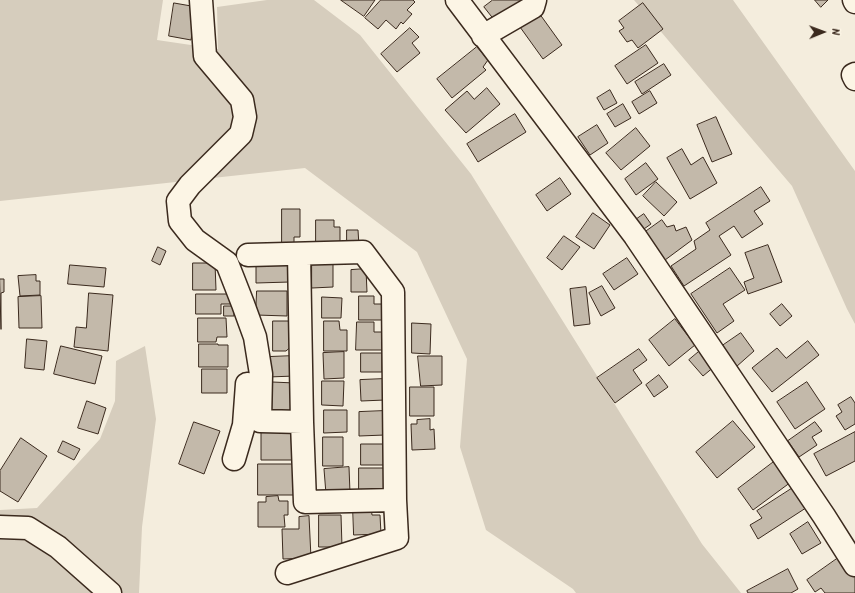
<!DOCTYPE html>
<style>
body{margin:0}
#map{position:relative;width:855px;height:593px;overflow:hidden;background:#f4eddd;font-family:Kalam,sans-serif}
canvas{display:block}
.north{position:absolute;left:803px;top:12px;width:40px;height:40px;-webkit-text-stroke:3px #fcf5e5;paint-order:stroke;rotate:89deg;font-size:11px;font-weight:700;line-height:16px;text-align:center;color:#3b2a1e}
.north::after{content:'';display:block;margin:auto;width:14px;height:18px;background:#3b2a1e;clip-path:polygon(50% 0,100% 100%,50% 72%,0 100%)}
</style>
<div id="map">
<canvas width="855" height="593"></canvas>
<div class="north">N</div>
</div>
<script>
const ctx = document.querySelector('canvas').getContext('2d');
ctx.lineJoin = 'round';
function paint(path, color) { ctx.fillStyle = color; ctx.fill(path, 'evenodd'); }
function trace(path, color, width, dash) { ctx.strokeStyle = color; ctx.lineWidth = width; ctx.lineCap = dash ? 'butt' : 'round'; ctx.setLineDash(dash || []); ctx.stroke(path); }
paint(new Path2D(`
 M 0,0 L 163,0 L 157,40 L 218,49 L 217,7 L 267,0 L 314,0 L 360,35 L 471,174 L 702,544 L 741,593 L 576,593 L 573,589 L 486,530 L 460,447 L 467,359 L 417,252 L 305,168 L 0,201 Z
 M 634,0 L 733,0 L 855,171 L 855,324 L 847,309 L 792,186 Z
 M 145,346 L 156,419 L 142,527 L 139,593 L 0,593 L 0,510 L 37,508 L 100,439 L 115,401 L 116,361 Z`), '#d6cdbd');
const building = new Path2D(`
 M 341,0 L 375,0 L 364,16 Z
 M 381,0 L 413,0 L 415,2 L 407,10 L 412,14 L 403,24 L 401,22 L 396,29 L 386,20 L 378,29 L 365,18 Z
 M 493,0 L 524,0 L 495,21 L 484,7 Z
 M 815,0 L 828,0 L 821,7 Z
 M 174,3 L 197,7 L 191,40 L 169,36 Z
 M 643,3 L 663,29 L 638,48 L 632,40 L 627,42 L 619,31 L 624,28 L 619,21 Z
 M 539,13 L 562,45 L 543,59 L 520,27 Z
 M 410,28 L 419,37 L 412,43 L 420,53 L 397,72 L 381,54 Z
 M 646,45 L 658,63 L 627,84 L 615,66 Z
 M 477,47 L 488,60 L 483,67 L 486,70 L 452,98 L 437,79 Z
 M 664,64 L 671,75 L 642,94 L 635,82 Z
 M 487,88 L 500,104 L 466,133 L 445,110 L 467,91 L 474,99 Z
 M 610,90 L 617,103 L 604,110 L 597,98 Z
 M 650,91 L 657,103 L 639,114 L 632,102 Z
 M 623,104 L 631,118 L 615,127 L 607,114 Z
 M 515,114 L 526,132 L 478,162 L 467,144 Z
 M 716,117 L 732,154 L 712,162 L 697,125 Z
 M 597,125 L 608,143 L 590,155 L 578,137 Z
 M 636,128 L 650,146 L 621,170 L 606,153 Z
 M 682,149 L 691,165 L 703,157 L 717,183 L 690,199 L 667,158 Z
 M 646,163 L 658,179 L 636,195 L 625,179 Z
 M 560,178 L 571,194 L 547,211 L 536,195 Z
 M 656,182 L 677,202 L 664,216 L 643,196 Z
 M 761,187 L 770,201 L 754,211 L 763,224 L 742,238 L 734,226 L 719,236 L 731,255 L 684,286 L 671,266 L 696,249 L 694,241 L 710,230 L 706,223 Z
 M 282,209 L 300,209 L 300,237 L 294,237 L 294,243 L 282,243 Z
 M 593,213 L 610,225 L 594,249 L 576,237 Z
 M 644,214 L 651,224 L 641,231 L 634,221 Z
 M 316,220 L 334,220 L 334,227 L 340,227 L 340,244 L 316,244 Z
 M 662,220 L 667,227 L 674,225 L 676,231 L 686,227 L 692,240 L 661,263 L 641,235 Z
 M 347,230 L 358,230 L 359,246 L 347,247 Z
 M 564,236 L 580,247 L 562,270 L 547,258 Z
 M 768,245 L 782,282 L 748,294 L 744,282 L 754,278 L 745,253 Z
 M 158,247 L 166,251 L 160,265 L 152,261 Z
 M 312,258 L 333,258 L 333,287 L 312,288 Z
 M 627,258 L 638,274 L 614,290 L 603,274 Z
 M 290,259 L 290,282 L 256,283 L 256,260 Z
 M 193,263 L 215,263 L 216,290 L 193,290 Z
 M 70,265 L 106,268 L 104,287 L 68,284 Z
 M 730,268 L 745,290 L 723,304 L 734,321 L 717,333 L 691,294 Z
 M 366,269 L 367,292 L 351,292 L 351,270 Z
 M 36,275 L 36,281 L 40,281 L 40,295 L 20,296 L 18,276 Z
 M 0,279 L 4,279 L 4,292 L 1,293 L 1,329 Z
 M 602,286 L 615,308 L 601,316 L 589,293 Z
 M 586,287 L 590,324 L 574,326 L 570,289 Z
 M 257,291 L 287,291 L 287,316 L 256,315 Z
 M 89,293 L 113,295 L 108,351 L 74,347 L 76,327 L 86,328 Z
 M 196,294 L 231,294 L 231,304 L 221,304 L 221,314 L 196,314 Z
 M 41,296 L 42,328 L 19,328 L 18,297 Z
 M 359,296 L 374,296 L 374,304 L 385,304 L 385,320 L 359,320 Z
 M 322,297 L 342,298 L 341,318 L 322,318 Z
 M 782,304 L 792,316 L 780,326 L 770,314 Z
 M 224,306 L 234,306 L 234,316 L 224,316 Z
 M 198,318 L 226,318 L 227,337 L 217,337 L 216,342 L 198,342 Z
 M 675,319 L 695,345 L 669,366 L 649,340 Z
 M 273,321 L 293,321 L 294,344 L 286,351 L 273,351 Z
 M 324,321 L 339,321 L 340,330 L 347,330 L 347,351 L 324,351 Z
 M 357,322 L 374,322 L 374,332 L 384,332 L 383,350 L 356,350 Z
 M 412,323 L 431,324 L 430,354 L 412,353 Z
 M 741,333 L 754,351 L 736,367 L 722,346 Z
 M 27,339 L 47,341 L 44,370 L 25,368 Z
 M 808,341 L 819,355 L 772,392 L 752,368 L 777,348 L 786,358 Z
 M 199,344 L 218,344 L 218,345 L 228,345 L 228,367 L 199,367 Z
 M 61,346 L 102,356 L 95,384 L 54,374 Z
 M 639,349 L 647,360 L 633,370 L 642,383 L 615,403 L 597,378 Z
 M 701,350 L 715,366 L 703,376 L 689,360 Z
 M 344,352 L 344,378 L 324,379 L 323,353 Z
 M 361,353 L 382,353 L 382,372 L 361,372 Z
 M 294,356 L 295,376 L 268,377 L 268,357 Z
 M 418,356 L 442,356 L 442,385 L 421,386 Z
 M 202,369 L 227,369 L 227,393 L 202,393 Z
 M 659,375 L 668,387 L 654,397 L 646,385 Z
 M 384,379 L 385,400 L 361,401 L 360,380 Z
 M 322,381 L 344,381 L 343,406 L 322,405 Z
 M 272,382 L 295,383 L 293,413 L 271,412 Z
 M 807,382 L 825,409 L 795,429 L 777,402 Z
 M 410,387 L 434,387 L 434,416 L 410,416 Z
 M 851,397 L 855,403 L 855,424 L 845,430 L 836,416 L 842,412 L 838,405 Z
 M 87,401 L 106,408 L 98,434 L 78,428 Z
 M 324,410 L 347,410 L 347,432 L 324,433 Z
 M 384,411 L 385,435 L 359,436 L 359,412 Z
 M 430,419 L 430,430 L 434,429 L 435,449 L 412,450 L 411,424 L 417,424 L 417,420 Z
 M 733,421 L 755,447 L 717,478 L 696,452 Z
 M 194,422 L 220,431 L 204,474 L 179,464 Z
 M 815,422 L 822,431 L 812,437 L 817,445 L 799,457 L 788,441 Z
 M 291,432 L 292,460 L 261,460 L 261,433 Z
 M 855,432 L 855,461 L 826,476 L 814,454 Z
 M 323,437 L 343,437 L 343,466 L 323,466 Z
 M 21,438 L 47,456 L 18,502 L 0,491 L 0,471 Z
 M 63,441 L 80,449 L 74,460 L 58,452 Z
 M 361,444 L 385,444 L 385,465 L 361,465 Z
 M 775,461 L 791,482 L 753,510 L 738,489 Z
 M 258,464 L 295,464 L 296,495 L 258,495 Z
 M 349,467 L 350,493 L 326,494 L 324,469 Z
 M 359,468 L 384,468 L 384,494 L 359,493 Z
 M 799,484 L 812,504 L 758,539 L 750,525 L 762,518 L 757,511 Z
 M 278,496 L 279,501 L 288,501 L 288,515 L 284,515 L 285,527 L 258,527 L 258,502 L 266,502 L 266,497 Z
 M 353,507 L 371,507 L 372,515 L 380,515 L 381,534 L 354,535 Z
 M 319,515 L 341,515 L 342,547 L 319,547 Z
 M 309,516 L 311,558 L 283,559 L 282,529 L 299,529 L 299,517 Z
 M 808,522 L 821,543 L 802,554 L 790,534 Z
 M 841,556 L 855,576 L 855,593 L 825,593 L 821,588 L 815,592 L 807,580 Z
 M 788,569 L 798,589 L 791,593 L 748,593 L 747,591 Z`);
paint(building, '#c3b9aa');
trace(building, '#3b2a1e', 1);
const minor = new Path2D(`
 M 201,0 L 205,56 L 242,100 L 245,117 L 241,134 L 190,185 L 178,201 L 180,221 L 195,240 L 227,263 L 243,304 L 255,337 L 261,374 L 260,421 L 302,422 L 305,502 L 395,500 L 393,292 L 363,252 L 248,255
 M 457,0 L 635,236 L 824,516 L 855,565
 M 854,0 L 855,2
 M 483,36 L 533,7 L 535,0
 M 855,74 L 853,75 L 855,79
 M 299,254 L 302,422
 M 234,459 L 244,425 L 247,384
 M 0,527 L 28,528 L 58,547 L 110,593
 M 287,573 L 397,538 L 395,500`);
trace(minor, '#3b2a1e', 25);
trace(minor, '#fcf5e5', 22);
</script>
